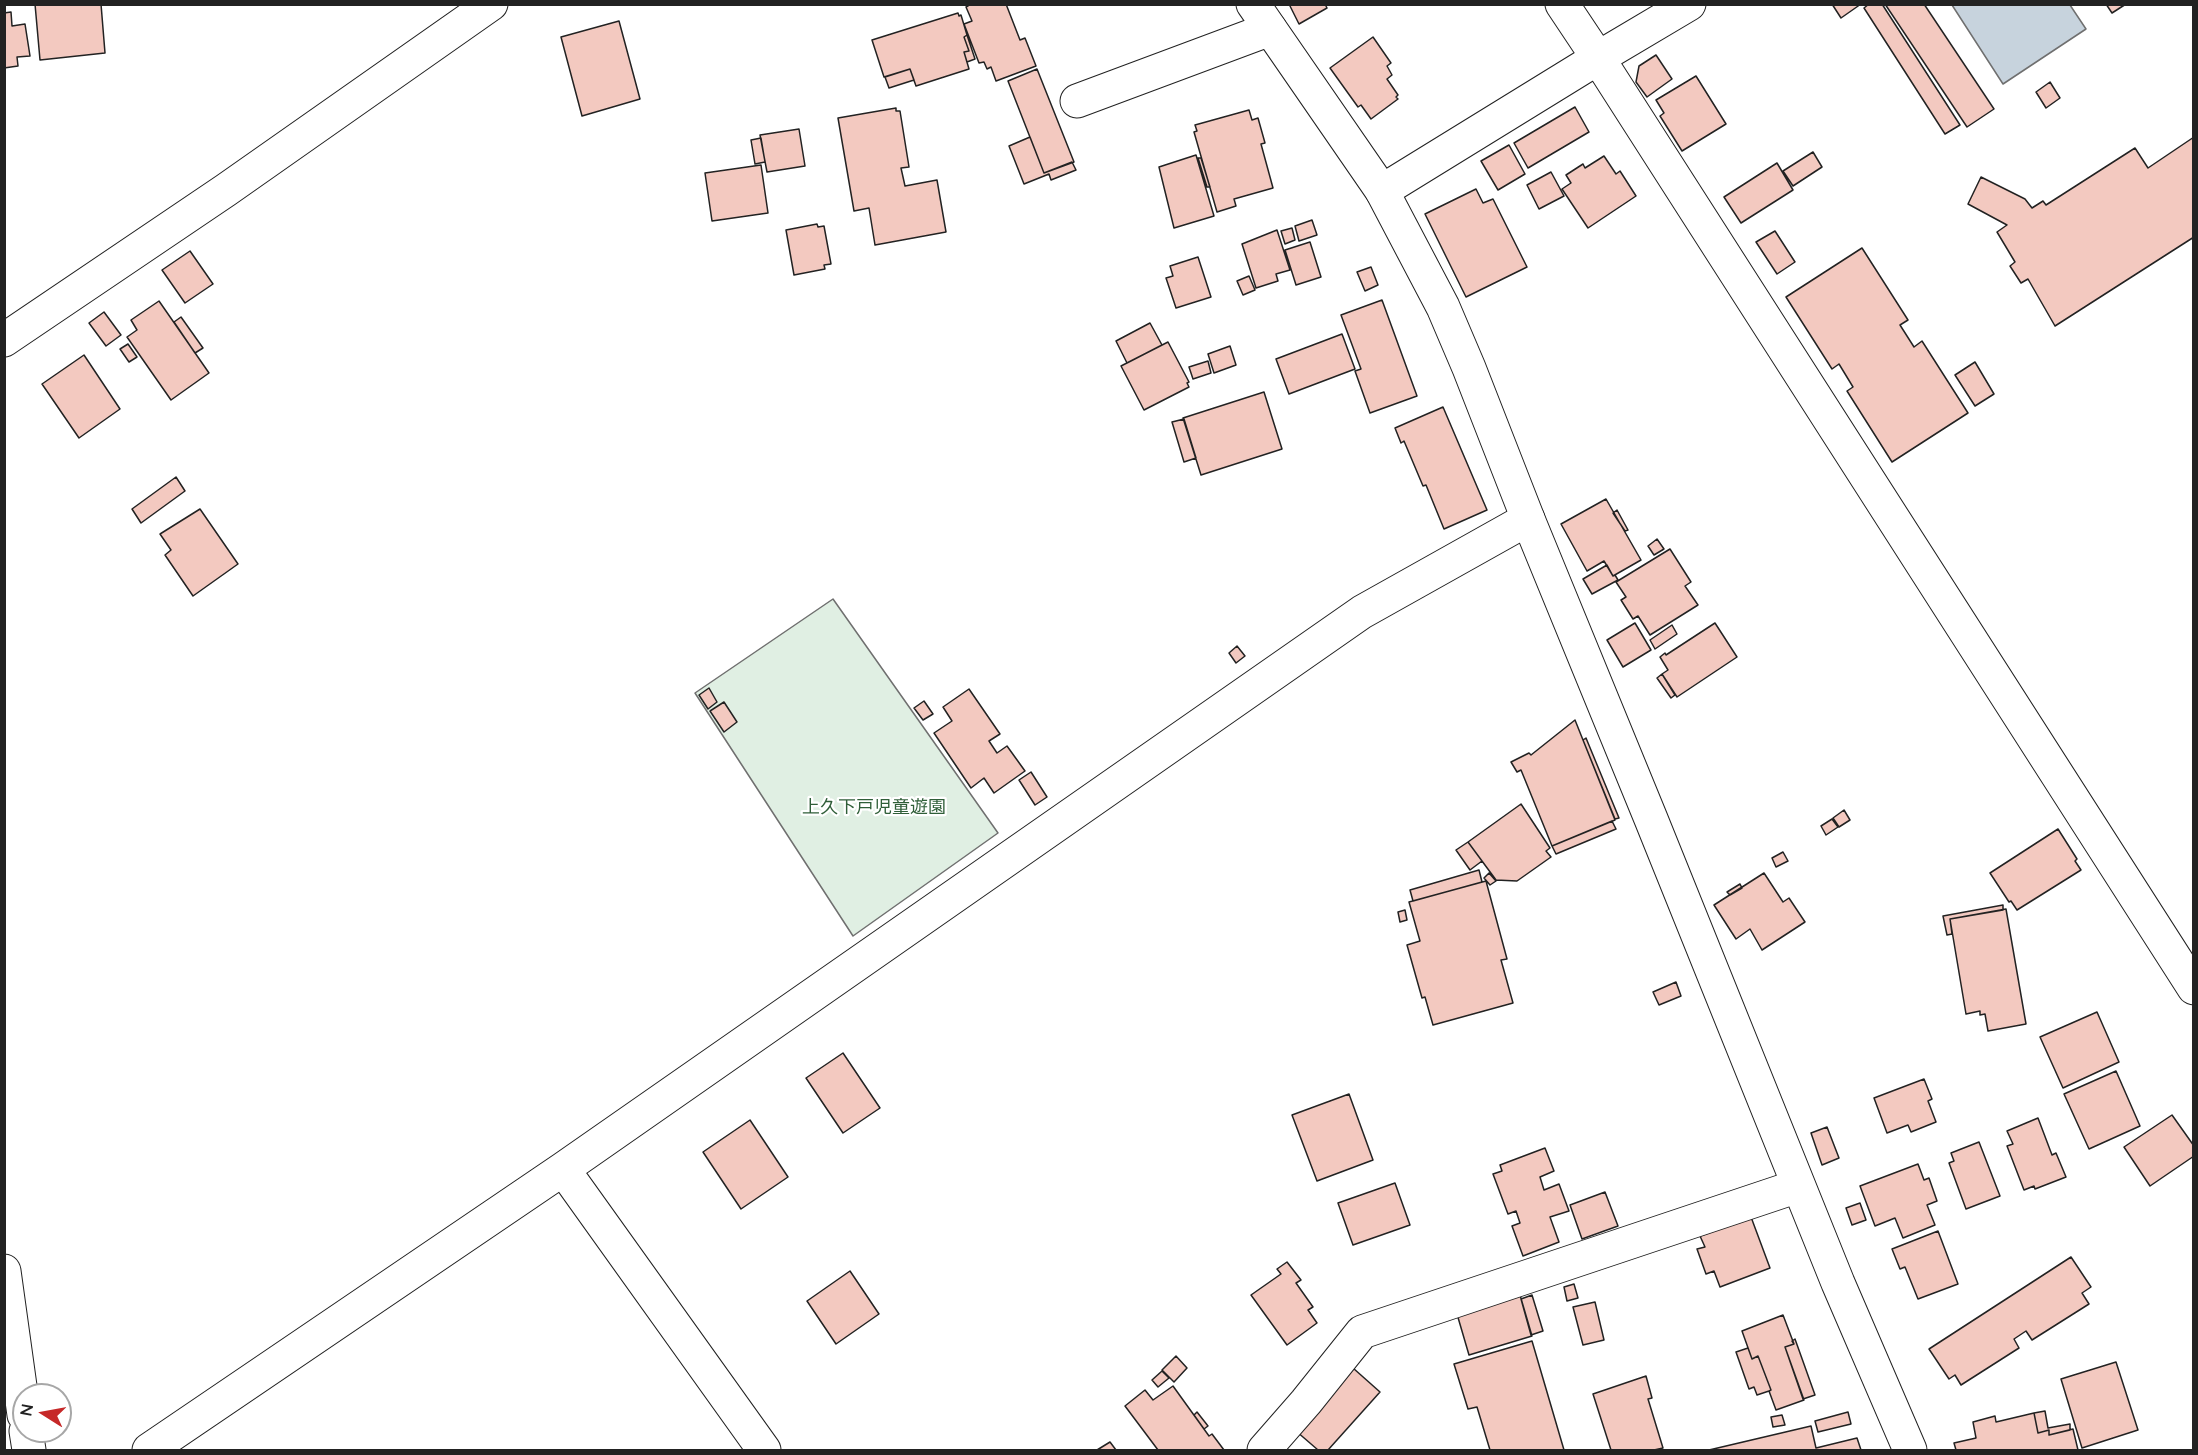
<!DOCTYPE html>
<meta charset="utf-8">
<style>
body{margin:0}
#map{position:relative;width:2198px;height:1455px;overflow:hidden;background:#fff;font-family:Mulish,sans-serif}
canvas{display:block}
.frame{position:absolute;inset:0;border:6px solid #222;pointer-events:none}
.north{position:absolute;left:12px;top:1383px;width:60px;height:60px;box-sizing:border-box;background:#fff;border:2px solid #a7a7a7;border-radius:50%;rotate:281deg;font-size:16px;font-weight:700;line-height:24px;text-align:center;color:#222}
.north::after{content:'';display:block;margin:auto;width:21px;height:27px;background:#c62828;clip-path:polygon(50% 0,100% 100%,50% 72%,0 100%)}
</style>
<div id="map">
<canvas width="2198" height="1455"></canvas>
<div class="frame"></div>
<div class="north">N</div>
</div>
<script>
const ctx = document.querySelector('canvas').getContext('2d');
ctx.lineJoin = 'round';
function paint(path, color) { ctx.fillStyle = color; ctx.fill(path, 'evenodd'); }
function trace(path, color, width, dash) { ctx.strokeStyle = color; ctx.lineWidth = width; ctx.lineCap = dash ? 'butt' : 'round'; ctx.setLineDash(dash || []); ctx.stroke(path); }
function label(font, color, halo, rows, align = 'center') {
  ctx.font = font + ' Mulish,"Noto Sans JP",sans-serif'; ctx.lineWidth = 4.5; ctx.setLineDash([]); ctx.textBaseline = 'middle'; ctx.strokeStyle = halo; ctx.fillStyle = color; for (const [text, x, y, turn = 0] of rows) {
    ctx.save(); ctx.translate(x, y); ctx.rotate((+turn || 0) * Math.PI / 180); ctx.textAlign = isNaN(turn) ? turn : align; if (halo) ctx.strokeText(text, 0, 0); ctx.fillText(text, 0, 0); ctx.restore();
  }
}
const green = new Path2D(`
 M 833,599 L 998,833 L 853,936 L 695,693 Z`);
paint(green, '#e0efe3');
trace(green, '#6f6f6f', 1.5);
const water = new Path2D(`
 M 1952,5 L 2070,5 L 2086,29 L 2003,84 Z`);
paint(water, '#c7d3dd');
trace(water, '#6f6f6f', 1.5);
const building = new Path2D(`
 M 35,4 L 101,4 L 105,53 L 40,60 Z
 M 971,4 L 1006,4 L 1020,40 L 1025,38 L 1036,66 L 996,81 L 991,67 L 987,69 L 984,62 L 979,63 L 964,24 L 972,21 L 966,7 Z
 M 1289,4 L 1325,4 L 1327,8 L 1299,24 Z
 M 1832,4 L 1861,4 L 1841,18 Z
 M 1869,4 L 1882,4 L 1960,125 L 1945,134 L 1864,8 Z
 M 1885,4 L 1924,4 L 1994,109 L 1967,127 Z
 M 2106,4 L 2126,4 L 2112,13 Z
 M 11,12 L 12,26 L 25,24 L 30,56 L 17,57 L 18,66 L 4,68 L 4,13 Z
 M 958,13 L 959,16 L 961,15 L 967,35 L 964,37 L 969,51 L 964,52 L 969,69 L 916,86 L 910,69 L 884,77 L 872,40 Z
 M 619,21 L 640,99 L 582,116 L 561,37 Z
 M 967,35 L 975,59 L 967,62 L 964,52 L 969,51 L 964,37 Z
 M 1373,37 L 1391,63 L 1387,66 L 1392,75 L 1387,79 L 1398,95 L 1396,97 L 1398,99 L 1371,119 L 1361,105 L 1358,107 L 1330,68 Z
 M 1656,55 L 1672,79 L 1647,97 L 1636,82 L 1639,66 Z
 M 910,69 L 914,80 L 889,88 L 885,77 Z
 M 1037,69 L 1074,162 L 1044,173 L 1008,81 Z
 M 1696,76 L 1726,124 L 1682,151 L 1660,116 L 1664,113 L 1656,100 Z
 M 2050,82 L 2060,98 L 2046,108 L 2036,92 Z
 M 1575,107 L 1589,132 L 1528,168 L 1514,143 Z
 M 896,108 L 896,111 L 900,111 L 909,167 L 901,168 L 905,186 L 937,180 L 946,232 L 875,245 L 869,208 L 854,211 L 838,118 Z
 M 1249,110 L 1252,120 L 1258,118 L 1265,143 L 1261,144 L 1273,188 L 1234,199 L 1236,206 L 1217,212 L 1194,132 L 1197,131 L 1195,125 Z
 M 799,129 L 805,166 L 767,172 L 760,135 Z
 M 1030,137 L 1044,173 L 1072,162 L 1076,170 L 1051,180 L 1049,174 L 1024,184 L 1009,146 Z
 M 2194,137 L 2194,237 L 2055,326 L 2028,279 L 2021,283 L 2010,266 L 2015,262 L 1997,232 L 2007,225 L 1968,204 L 1981,177 L 2025,199 L 2032,208 L 2043,201 L 2046,205 L 2135,148 L 2148,168 Z
 M 761,138 L 765,162 L 755,164 L 751,140 Z
 M 1509,145 L 1525,174 L 1498,190 L 1481,161 Z
 M 1813,152 L 1822,167 L 1793,186 L 1783,171 Z
 M 1196,155 L 1214,216 L 1174,228 L 1159,167 Z
 M 1604,156 L 1616,174 L 1620,171 L 1636,196 L 1588,228 L 1562,189 L 1571,183 L 1566,175 L 1583,164 L 1585,168 Z
 M 1198,158 L 1201,158 L 1210,187 L 1207,187 Z
 M 1777,163 L 1793,190 L 1741,223 L 1724,197 Z
 M 761,165 L 768,213 L 712,221 L 705,173 Z
 M 1551,172 L 1564,196 L 1539,209 L 1527,185 Z
 M 1476,189 L 1483,203 L 1493,199 L 1527,267 L 1466,297 L 1425,214 Z
 M 1312,220 L 1317,235 L 1299,241 L 1295,226 Z
 M 817,224 L 818,227 L 824,226 L 831,264 L 824,265 L 825,269 L 794,275 L 786,230 Z
 M 1292,228 L 1295,240 L 1285,244 L 1281,231 Z
 M 1277,230 L 1290,270 L 1276,274 L 1278,281 L 1256,288 L 1242,244 Z
 M 1775,231 L 1795,262 L 1777,274 L 1756,242 Z
 M 1310,242 L 1321,277 L 1296,285 L 1285,250 Z
 M 1862,248 L 1908,320 L 1900,325 L 1914,347 L 1922,341 L 1968,413 L 1892,462 L 1847,391 L 1853,387 L 1839,364 L 1832,369 L 1786,297 Z
 M 190,251 L 213,284 L 185,303 L 162,270 Z
 M 1198,257 L 1211,297 L 1176,308 L 1166,278 L 1173,276 L 1170,266 Z
 M 1371,267 L 1378,285 L 1365,291 L 1357,272 Z
 M 1249,276 L 1255,290 L 1243,295 L 1237,281 Z
 M 1382,300 L 1417,396 L 1370,413 L 1355,371 L 1361,369 L 1341,315 Z
 M 159,301 L 209,373 L 171,400 L 127,337 L 137,330 L 131,320 Z
 M 104,312 L 121,335 L 106,346 L 89,323 Z
 M 181,317 L 203,348 L 195,353 L 174,322 Z
 M 1150,323 L 1162,345 L 1127,363 L 1116,341 Z
 M 1342,334 L 1355,369 L 1289,394 L 1276,359 Z
 M 1168,342 L 1189,382 L 1187,383 L 1189,387 L 1144,410 L 1121,366 Z
 M 128,344 L 137,357 L 129,362 L 120,349 Z
 M 1230,346 L 1236,365 L 1214,373 L 1208,354 Z
 M 84,355 L 120,409 L 79,438 L 42,384 Z
 M 1208,361 L 1211,373 L 1193,379 L 1189,367 Z
 M 1975,362 L 1994,394 L 1975,406 L 1955,375 Z
 M 1264,392 L 1282,449 L 1201,475 L 1183,418 Z
 M 1443,407 L 1487,510 L 1444,529 L 1426,485 L 1423,486 L 1404,441 L 1401,443 L 1395,428 Z
 M 1184,419 L 1196,458 L 1184,462 L 1172,422 Z
 M 176,477 L 185,491 L 141,523 L 132,509 Z
 M 1606,499 L 1641,560 L 1613,576 L 1604,561 L 1587,571 L 1561,524 Z
 M 200,509 L 238,564 L 193,596 L 165,555 L 171,550 L 160,534 Z
 M 1617,510 L 1628,530 L 1625,531 L 1613,513 Z
 M 1657,539 L 1664,549 L 1654,555 L 1648,546 Z
 M 1670,549 L 1691,582 L 1685,586 L 1698,605 L 1650,635 L 1638,616 L 1633,619 L 1621,600 L 1626,597 L 1616,582 Z
 M 1607,565 L 1613,576 L 1615,575 L 1618,580 L 1592,594 L 1583,579 Z
 M 1635,623 L 1651,650 L 1623,667 L 1607,640 Z
 M 1715,623 L 1737,657 L 1677,697 L 1662,674 L 1668,670 L 1660,657 L 1665,653 L 1666,655 Z
 M 1672,625 L 1677,634 L 1655,649 L 1650,640 Z
 M 1237,646 L 1245,656 L 1236,663 L 1229,653 Z
 M 1662,674 L 1675,695 L 1671,698 L 1657,678 Z
 M 709,688 L 717,702 L 708,709 L 699,695 Z
 M 969,689 L 1000,734 L 989,741 L 997,753 L 1007,746 L 1025,771 L 994,793 L 984,778 L 971,788 L 934,733 L 952,721 L 943,707 Z
 M 924,701 L 933,714 L 923,720 L 914,708 Z
 M 724,702 L 737,722 L 724,732 L 710,711 Z
 M 1575,720 L 1615,820 L 1552,846 L 1521,770 L 1517,772 L 1511,762 L 1529,753 L 1531,755 Z
 M 1586,738 L 1619,818 L 1615,819 L 1583,740 Z
 M 1031,772 L 1047,797 L 1035,805 L 1019,780 Z
 M 1521,804 L 1550,848 L 1546,851 L 1551,857 L 1517,881 L 1496,880 L 1468,842 Z
 M 1844,810 L 1850,820 L 1839,827 L 1833,818 Z
 M 1832,819 L 1838,827 L 1826,835 L 1821,826 Z
 M 1612,821 L 1616,829 L 1556,854 L 1552,846 Z
 M 2058,829 L 2077,859 L 2075,861 L 2081,870 L 2017,910 L 2011,901 L 2009,902 L 1990,873 Z
 M 1468,842 L 1482,861 L 1470,870 L 1456,850 Z
 M 1783,852 L 1788,861 L 1776,867 L 1772,858 Z
 M 1479,870 L 1482,882 L 1413,901 L 1410,890 Z
 M 1489,873 L 1496,881 L 1490,885 L 1484,878 Z
 M 1764,873 L 1783,902 L 1789,898 L 1805,922 L 1762,950 L 1750,929 L 1736,939 L 1714,905 Z
 M 1486,881 L 1507,959 L 1501,960 L 1513,1003 L 1433,1025 L 1425,997 L 1422,998 L 1407,945 L 1420,941 L 1409,902 Z
 M 1740,884 L 1742,888 L 1730,895 L 1727,892 Z
 M 2003,905 L 2003,910 L 1950,919 L 1952,934 L 1947,935 L 1943,916 Z
 M 2006,909 L 2026,1024 L 1988,1031 L 1985,1014 L 1980,1015 L 1980,1011 L 1966,1014 L 1950,919 Z
 M 1405,910 L 1407,920 L 1400,922 L 1398,912 Z
 M 1676,982 L 1681,996 L 1659,1005 L 1653,992 Z
 M 2097,1012 L 2119,1062 L 2063,1088 L 2040,1037 Z
 M 843,1053 L 880,1108 L 843,1133 L 806,1078 Z
 M 2116,1071 L 2140,1126 L 2089,1149 L 2064,1094 Z
 M 1924,1079 L 1932,1099 L 1928,1101 L 1936,1122 L 1911,1132 L 1908,1125 L 1887,1133 L 1874,1098 Z
 M 1349,1094 L 1373,1160 L 1317,1181 L 1292,1115 Z
 M 2172,1115 L 2194,1146 L 2194,1156 L 2150,1186 L 2124,1147 Z
 M 2038,1118 L 2052,1155 L 2056,1153 L 2066,1177 L 2035,1189 L 2034,1186 L 2024,1190 L 2007,1146 L 2013,1144 L 2007,1131 Z
 M 750,1120 L 788,1177 L 741,1209 L 703,1152 Z
 M 1827,1127 L 1839,1158 L 1822,1165 L 1811,1133 Z
 M 1979,1142 L 2000,1196 L 1966,1209 L 1949,1163 L 1954,1161 L 1951,1153 Z
 M 1545,1148 L 1554,1171 L 1540,1177 L 1544,1190 L 1559,1184 L 1569,1211 L 1550,1217 L 1559,1242 L 1523,1256 L 1512,1226 L 1520,1223 L 1516,1211 L 1508,1214 L 1493,1174 L 1502,1171 L 1500,1165 Z
 M 1918,1164 L 1924,1180 L 1929,1178 L 1937,1201 L 1927,1205 L 1935,1225 L 1903,1238 L 1895,1218 L 1875,1226 L 1860,1186 Z
 M 1395,1183 L 1410,1225 L 1353,1245 L 1338,1203 Z
 M 1605,1192 L 1618,1226 L 1582,1239 L 1570,1205 Z
 M 1860,1203 L 1866,1220 L 1852,1225 L 1846,1208 Z
 M 1751,1217 L 1770,1268 L 1720,1287 L 1714,1271 L 1706,1274 L 1697,1249 L 1705,1247 L 1700,1236 Z
 M 1938,1231 L 1958,1284 L 1918,1299 L 1905,1267 L 1900,1269 L 1892,1249 Z
 M 2071,1257 L 2091,1287 L 2082,1293 L 2089,1304 L 2032,1340 L 2026,1331 L 2014,1339 L 2019,1348 L 1961,1385 L 1955,1375 L 1949,1379 L 1929,1349 Z
 M 1287,1262 L 1301,1280 L 1296,1283 L 1313,1307 L 1308,1310 L 1317,1323 L 1287,1345 L 1251,1295 L 1281,1274 L 1277,1269 Z
 M 850,1271 L 879,1314 L 836,1344 L 807,1301 Z
 M 1574,1284 L 1578,1298 L 1567,1301 L 1564,1287 Z
 M 1520,1295 L 1532,1336 L 1469,1355 L 1457,1314 Z
 M 1532,1295 L 1543,1331 L 1531,1335 L 1521,1299 Z
 M 1595,1302 L 1604,1340 L 1583,1345 L 1573,1307 Z
 M 1783,1315 L 1794,1344 L 1785,1347 L 1804,1400 L 1776,1410 L 1769,1391 L 1771,1390 L 1758,1356 L 1752,1359 L 1742,1331 Z
 M 1795,1339 L 1815,1395 L 1803,1399 L 1785,1347 L 1794,1344 L 1792,1341 Z
 M 1532,1341 L 1564,1450 L 1490,1450 L 1477,1407 L 1468,1409 L 1454,1364 Z
 M 1748,1348 L 1752,1359 L 1758,1356 L 1771,1390 L 1769,1391 L 1757,1395 L 1754,1387 L 1749,1389 L 1736,1352 Z
 M 1176,1356 L 1187,1368 L 1174,1382 L 1162,1370 Z
 M 2116,1362 L 2138,1430 L 2082,1448 L 2061,1379 Z
 M 1353,1368 L 1380,1392 L 1328,1450 L 1318,1450 L 1296,1431 Z
 M 1162,1371 L 1169,1378 L 1158,1387 L 1152,1380 Z
 M 1646,1376 L 1652,1398 L 1648,1399 L 1663,1448 L 1654,1450 L 1611,1450 L 1593,1394 Z
 M 1173,1386 L 1209,1436 L 1212,1434 L 1224,1450 L 1158,1450 L 1125,1406 L 1145,1390 L 1153,1400 Z
 M 2045,1411 L 2048,1428 L 2070,1424 L 2070,1430 L 2049,1435 L 2049,1430 L 2038,1433 L 2034,1413 Z
 M 1197,1412 L 1208,1426 L 1204,1429 L 1194,1415 Z
 M 1848,1412 L 1851,1424 L 1818,1432 L 1815,1421 Z
 M 2034,1413 L 2038,1433 L 2049,1430 L 2049,1435 L 2073,1429 L 2078,1450 L 1956,1450 L 1954,1443 L 1976,1438 L 1973,1422 L 1995,1416 L 1996,1422 Z
 M 1782,1415 L 1785,1425 L 1773,1427 L 1771,1417 Z
 M 1811,1426 L 1816,1448 L 1857,1438 L 1861,1450 L 1709,1450 Z
 M 1110,1442 L 1116,1450 L 1097,1450 Z`);
paint(building, '#f3c9c0');
trace(building, '#222', 1.5);
const minor = new Path2D(`
 M 1562,4 L 1598,58 L 2194,988
 M 1077,101 L 1270,29
 M 1382,191 L 1598,58 L 1689,4
 M 4,340 L 226,190 L 491,4
 M 563,1169 L 764,1450
 M 4,1271 L 24,1415
 M 26,1431 L 29,1450
 M 149,1450 L 563,1169 L 1362,612 L 1528,519
 M 1264,1450 L 1306,1402 L 1362,1332 L 1798,1186`);
const tertiary = new Path2D(`
 M 1253,4 L 1382,191 L 1443,307 L 1469,368 L 1528,519 L 1651,819 L 1838,1283 L 1910,1450`);
trace(minor, '#222', 35);
trace(tertiary, '#222', 35);
trace(minor, '#fff', 33);
trace(tertiary, '#fff', 33);
label('18px', '#2f5e38', '#fff', [
 ["上久下戸児童遊園",874,808]
]);
</script>
